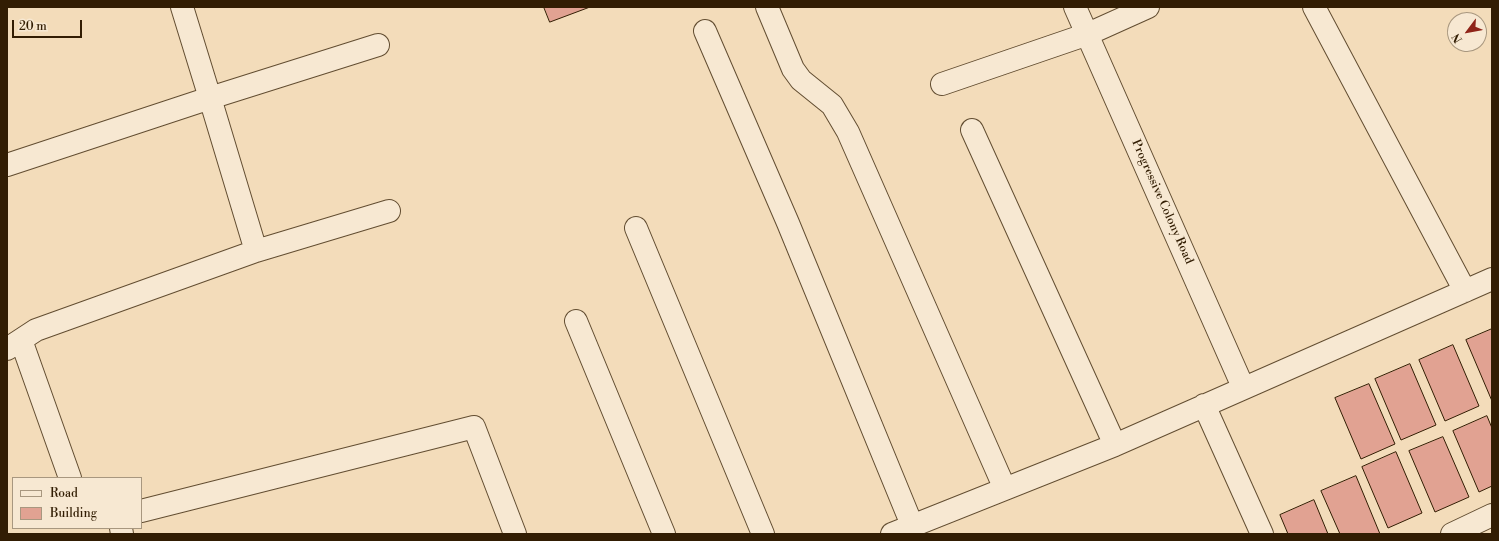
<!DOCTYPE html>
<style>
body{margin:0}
#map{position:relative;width:1499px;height:541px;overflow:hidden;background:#f3dcba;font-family:"Libre Bodoni",serif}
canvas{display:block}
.frame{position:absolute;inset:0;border:8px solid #321d03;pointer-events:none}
.legend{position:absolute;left:12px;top:477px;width:130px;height:52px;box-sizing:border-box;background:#f7e8d2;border:1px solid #a8977f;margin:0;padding:5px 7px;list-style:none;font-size:12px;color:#321d03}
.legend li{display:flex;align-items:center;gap:8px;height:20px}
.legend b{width:20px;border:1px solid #a8977f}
.north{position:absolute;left:1447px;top:12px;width:40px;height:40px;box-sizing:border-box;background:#f7e8d2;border:1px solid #a8977f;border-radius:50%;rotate:238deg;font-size:11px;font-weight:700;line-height:16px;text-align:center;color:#321d03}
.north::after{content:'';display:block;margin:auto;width:14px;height:18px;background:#8f2418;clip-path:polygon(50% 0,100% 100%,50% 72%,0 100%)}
.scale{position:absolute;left:12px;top:20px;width:70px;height:18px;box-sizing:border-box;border:2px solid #321d03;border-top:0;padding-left:5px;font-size:12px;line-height:14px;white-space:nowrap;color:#321d03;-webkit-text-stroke:3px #f7e8d2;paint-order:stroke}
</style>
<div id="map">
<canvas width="1499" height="541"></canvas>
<div class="frame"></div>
<ul class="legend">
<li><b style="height:5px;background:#f7e8d2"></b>Road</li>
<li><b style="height:11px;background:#e1a292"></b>Building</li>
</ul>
<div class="north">N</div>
<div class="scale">20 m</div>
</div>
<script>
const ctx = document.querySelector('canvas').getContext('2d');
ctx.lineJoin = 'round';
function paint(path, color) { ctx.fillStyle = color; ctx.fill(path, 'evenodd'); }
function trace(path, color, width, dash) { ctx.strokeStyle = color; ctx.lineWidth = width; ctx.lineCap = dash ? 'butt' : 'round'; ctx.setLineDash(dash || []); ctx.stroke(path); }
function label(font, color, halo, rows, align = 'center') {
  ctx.font = font + ' "Libre Bodoni",serif'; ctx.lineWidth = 4; ctx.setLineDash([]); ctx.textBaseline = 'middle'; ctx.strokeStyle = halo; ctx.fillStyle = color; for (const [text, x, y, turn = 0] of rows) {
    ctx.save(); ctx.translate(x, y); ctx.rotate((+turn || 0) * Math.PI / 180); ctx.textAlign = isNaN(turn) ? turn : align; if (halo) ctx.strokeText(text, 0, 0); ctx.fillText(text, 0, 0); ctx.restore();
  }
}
const building = new Path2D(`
 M 544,7 L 590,7 L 550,22 Z
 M 1492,329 L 1492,401 L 1466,340 Z
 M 1453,345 L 1479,406 L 1445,421 L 1419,360 Z
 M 1410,364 L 1436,425 L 1401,440 L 1375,379 Z
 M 1369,384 L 1395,444 L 1361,459 L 1335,398 Z
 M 1487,416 L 1492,428 L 1492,486 L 1479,492 L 1453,431 Z
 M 1443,437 L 1469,497 L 1435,512 L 1409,451 Z
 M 1396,452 L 1422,513 L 1388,528 L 1362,467 Z
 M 1356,476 L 1380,534 L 1340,534 L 1321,491 Z
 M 1314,500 L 1328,534 L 1288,534 L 1280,515 Z`);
paint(building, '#e1a292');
trace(building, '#321d03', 1);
const minor = new Path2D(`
 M 182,7 L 210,98 L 378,45
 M 767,7 L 793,69 L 801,80 L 832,105 L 848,132 L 1005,489
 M 1075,7 L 1243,387
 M 1314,7 L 1465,291
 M 705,31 L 788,223 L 912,525
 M 942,84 L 1088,34 L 1148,7
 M 972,130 L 1115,445
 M 7,165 L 210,98 L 256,251
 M 636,228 L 763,534
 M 576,321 L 664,534
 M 21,340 L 70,478
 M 7,349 L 36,330 L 256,251 L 389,211
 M 1204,405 L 1262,534
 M 141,511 L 474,427 L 515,534
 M 121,528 L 122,534
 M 892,534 L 1115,445 L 1492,279
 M 1452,534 L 1492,515`);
trace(minor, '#624d31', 24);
trace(minor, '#f7e8d2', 22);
label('12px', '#321d03', '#f7e8d2', [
 ["Progressive Colony Road",1162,202,66]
]);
</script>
